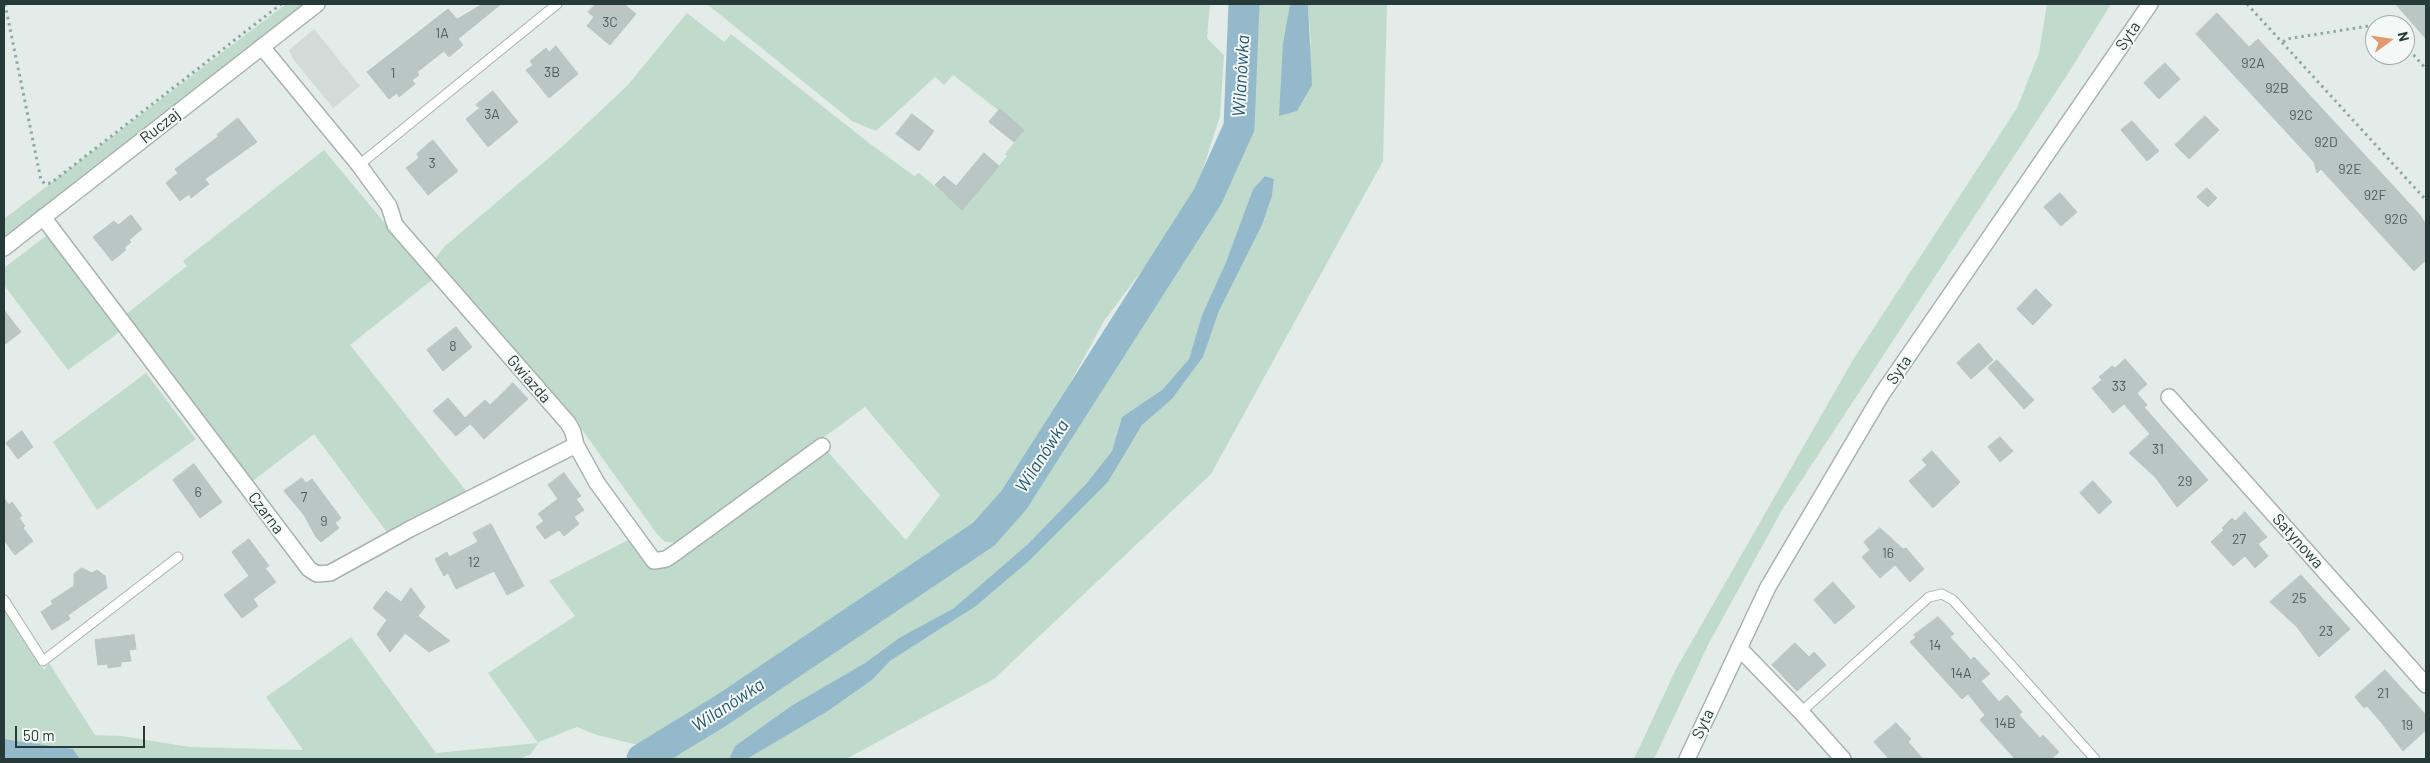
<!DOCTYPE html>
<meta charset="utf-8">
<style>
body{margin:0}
#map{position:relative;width:2430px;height:763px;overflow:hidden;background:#e4ece9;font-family:Barlow,sans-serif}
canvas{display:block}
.frame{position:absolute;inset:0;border:5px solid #263b39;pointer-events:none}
.north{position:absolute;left:2365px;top:15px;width:50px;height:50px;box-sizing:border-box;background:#f4f9f7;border:1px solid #a2adab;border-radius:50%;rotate:76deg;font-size:14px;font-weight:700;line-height:20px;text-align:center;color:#263b39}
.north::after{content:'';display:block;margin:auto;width:18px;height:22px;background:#e19a6d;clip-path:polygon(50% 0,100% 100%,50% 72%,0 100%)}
.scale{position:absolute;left:15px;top:726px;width:130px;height:22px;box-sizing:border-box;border:2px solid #263b39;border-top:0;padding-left:6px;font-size:15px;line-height:18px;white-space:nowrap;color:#263b39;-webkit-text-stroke:4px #f4f9f7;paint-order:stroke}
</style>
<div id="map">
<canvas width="2430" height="763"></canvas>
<div class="frame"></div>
<div class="north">N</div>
<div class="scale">50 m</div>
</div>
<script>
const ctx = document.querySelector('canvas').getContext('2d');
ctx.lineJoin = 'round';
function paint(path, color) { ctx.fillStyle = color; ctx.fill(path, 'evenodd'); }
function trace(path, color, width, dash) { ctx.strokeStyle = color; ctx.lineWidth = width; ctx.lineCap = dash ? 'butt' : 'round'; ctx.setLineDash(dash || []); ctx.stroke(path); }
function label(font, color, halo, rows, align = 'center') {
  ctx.font = font + ' Barlow,sans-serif'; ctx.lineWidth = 4; ctx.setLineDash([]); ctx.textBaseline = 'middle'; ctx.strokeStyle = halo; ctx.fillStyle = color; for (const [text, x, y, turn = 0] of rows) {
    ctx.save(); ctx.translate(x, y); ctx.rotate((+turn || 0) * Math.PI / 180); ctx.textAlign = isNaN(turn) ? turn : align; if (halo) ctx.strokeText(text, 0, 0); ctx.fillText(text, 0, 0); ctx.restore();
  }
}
paint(new Path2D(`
 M 314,29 L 360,86 L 333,108 L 293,59 L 289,50 Z`), '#d3dbd9');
paint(new Path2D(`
 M 286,4 L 305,4 L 4,240 L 4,219 Z
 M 707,4 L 1210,4 L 1207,38 L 1224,55 L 1220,116 L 1196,191 L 1161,245 L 1104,321 L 1052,416 L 981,524 L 926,564 L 843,613 L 747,684 L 676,724 L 660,739 L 646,747 L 597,735 L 577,727 L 539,742 L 531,754 L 519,759 L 80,759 L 72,749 L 4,739 L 4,607 L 44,670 L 49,663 L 95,735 L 121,736 L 190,747 L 303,750 L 266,697 L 351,637 L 436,753 L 538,743 L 488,673 L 575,616 L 549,581 L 632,538 L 654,570 L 679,557 L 828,452 L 906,540 L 940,495 L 865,407 L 680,543 L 665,542 L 657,534 L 583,431 L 434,260 L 444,247 L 564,145 L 627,86 L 687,13 L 724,42 L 731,34 L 869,143 L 914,176 L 919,173 L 962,209 L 1007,156 L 1005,154 L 1024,130 L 953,75 L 944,85 L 935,77 L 876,131 L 852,121 Z
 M 1252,4 L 1290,4 L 1283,43 L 1311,44 L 1308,4 L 1387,4 L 1383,161 L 1211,474 L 994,679 L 846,759 L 747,759 L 828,711 L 872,680 L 890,661 L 976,606 L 1029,561 L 1108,482 L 1142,425 L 1172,399 L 1203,357 L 1219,311 L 1262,225 L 1272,196 L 1274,180 L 1266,176 L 1253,189 L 1226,262 L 1202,315 L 1189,359 L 1162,390 L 1122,417 L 1112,451 L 1086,484 L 1029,543 L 954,608 L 899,638 L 865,663 L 791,706 L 735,746 L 729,759 L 657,759 L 697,738 L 994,542 L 1214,203 L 1236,149 L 1245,116 Z
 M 2047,4 L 2111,4 L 2069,72 L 1782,510 L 1709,643 L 1654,759 L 1634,759 L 1676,669 L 1853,360 L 2017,108 L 2039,53 Z
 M 324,150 L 432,280 L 350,345 L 467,492 L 389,535 L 314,434 L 250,483 L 125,315 L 187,266 L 183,261 Z
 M 50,233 L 122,330 L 68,370 L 4,285 L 4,268 Z
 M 146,373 L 196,439 L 97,510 L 53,442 Z`), '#c0dacb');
paint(new Path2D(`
 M 1290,4 L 1308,4 L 1312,85 L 1297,111 L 1279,116 L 1283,43 Z
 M 1265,176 L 1274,179 L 1272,196 L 1262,225 L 1219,311 L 1203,357 L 1172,399 L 1142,425 L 1108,482 L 1029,561 L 976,606 L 890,661 L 872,680 L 828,711 L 747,759 L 729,759 L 735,746 L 791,706 L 865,663 L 899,638 L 954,608 L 1029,543 L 1086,484 L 1112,451 L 1122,417 L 1162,390 L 1189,359 L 1202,315 L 1226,262 L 1253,189 Z
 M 4,739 L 73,749 L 80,759 L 4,759 Z`), '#93b9ca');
trace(new Path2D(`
 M 642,759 L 722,710 L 984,534 L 1014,500 L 1208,196 L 1239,127 L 1244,4`), '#93b9ca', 31);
const building = new Path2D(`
 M 483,4 L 501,4 L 458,39 L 463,45 L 449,57 L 444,51 L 417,72 L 419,75 L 412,80 L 415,84 L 399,97 L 397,93 L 389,99 L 367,72 L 448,9 L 457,19 Z
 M 596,4 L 624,4 L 636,14 L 610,45 L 587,26 L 594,17 L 588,12 Z
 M 2396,4 L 2426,4 L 2426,39 L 2407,17 Z
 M 2217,13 L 2249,47 L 2258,39 L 2419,214 L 2426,224 L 2426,260 L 2414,271 L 2321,169 L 2317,173 L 2314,162 L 2196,34 Z
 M 556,46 L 578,74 L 549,98 L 526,70 L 533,65 L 530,61 L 546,48 L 549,52 Z
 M 2165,63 L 2180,79 L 2159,99 L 2144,83 Z
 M 493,91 L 518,122 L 488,147 L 466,119 L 480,108 L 476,105 Z
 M 1000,109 L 1024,130 L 1014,142 L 989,122 Z
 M 912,114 L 934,131 L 919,151 L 896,134 Z
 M 2205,116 L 2219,130 L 2189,159 L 2175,145 Z
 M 238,118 L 257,142 L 205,179 L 209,184 L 191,198 L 189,194 L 180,201 L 166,183 L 178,173 L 175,169 L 219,136 L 217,135 Z
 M 2132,121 L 2159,151 L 2147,161 L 2121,130 Z
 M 433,140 L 458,171 L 428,195 L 406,168 L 419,158 L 417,154 Z
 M 984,153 L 999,166 L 962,210 L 935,185 L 944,176 L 956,186 Z
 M 2207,188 L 2217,198 L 2208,207 L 2197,197 Z
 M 2060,193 L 2077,212 L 2061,226 L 2044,207 Z
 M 131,215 L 142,229 L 129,240 L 131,242 L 124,248 L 126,250 L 112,261 L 93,237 L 114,221 L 118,225 Z
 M 2036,289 L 2052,305 L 2033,325 L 2017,309 Z
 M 4,310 L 21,332 L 4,345 Z
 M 456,327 L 472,347 L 443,371 L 427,350 Z
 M 1979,343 L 1993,360 L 1971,379 L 1957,363 Z
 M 2125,359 L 2147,384 L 2137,393 L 2147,405 L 2144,407 L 2208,480 L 2177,507 L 2156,478 L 2129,453 L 2150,434 L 2124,404 L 2113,413 L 2092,388 L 2102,380 L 2099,377 L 2112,366 L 2115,368 Z
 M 1997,360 L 2034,400 L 2024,409 L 1988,368 Z
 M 513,383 L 528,399 L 484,439 L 467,420 L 470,424 L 456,436 L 433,411 L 448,398 L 465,418 L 485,400 L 490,405 Z
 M 22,431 L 33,447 L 18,459 L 6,443 Z
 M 2000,437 L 2013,451 L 2000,462 L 1988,447 Z
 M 1932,451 L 1960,482 L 1933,508 L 1909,481 L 1927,465 L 1922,460 Z
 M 194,464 L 222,502 L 200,518 L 173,480 Z
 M 564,473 L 581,496 L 576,499 L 584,510 L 574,517 L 579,524 L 564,536 L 559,530 L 545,539 L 536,527 L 544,521 L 538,514 L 558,499 L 548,485 Z
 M 302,478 L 306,483 L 312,479 L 341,518 L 335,523 L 339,528 L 321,542 L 316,537 L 304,515 L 284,491 Z
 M 2093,481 L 2112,502 L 2099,514 L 2080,493 Z
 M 4,498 L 9,505 L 12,502 L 22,516 L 19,518 L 25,526 L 23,528 L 33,541 L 15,555 L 4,540 Z
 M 2245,512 L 2267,537 L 2258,544 L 2268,556 L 2255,568 L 2245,556 L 2233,566 L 2211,542 L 2224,530 L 2222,528 L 2232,518 L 2235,521 Z
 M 491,524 L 524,586 L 507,595 L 494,571 L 456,589 L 448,573 L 444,576 L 435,559 L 447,552 L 449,557 L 478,542 L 473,533 Z
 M 1880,528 L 1903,549 L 1906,548 L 1924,569 L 1910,582 L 1895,565 L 1880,578 L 1862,557 L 1870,550 L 1864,542 Z
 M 249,539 L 269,566 L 265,568 L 276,582 L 253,599 L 258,606 L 242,618 L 224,595 L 249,576 L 232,552 Z
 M 82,568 L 92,573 L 97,570 L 105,576 L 107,588 L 68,615 L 70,619 L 52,630 L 41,612 L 53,604 L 51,601 L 74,586 L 74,574 Z
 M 2301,575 L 2350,629 L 2319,657 L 2297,627 L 2270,602 Z
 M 1833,582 L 1855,607 L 1835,624 L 1814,600 Z
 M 411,588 L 425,607 L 418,616 L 450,641 L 429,652 L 405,633 L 390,652 L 377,634 L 387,620 L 373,608 L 386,591 L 401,602 Z
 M 1938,617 L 1954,634 L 1950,637 L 1960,648 L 1971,660 L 1974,657 L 1990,674 L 1981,681 L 1999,702 L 2007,695 L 2022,712 L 2019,715 L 2030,727 L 2040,738 L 2043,735 L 2059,752 L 2051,759 L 2015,759 L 1980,720 L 1985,715 L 1968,694 L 1962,699 L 1910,642 L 1916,637 L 1914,635 Z
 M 134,635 L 136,649 L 129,650 L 131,661 L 121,662 L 121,666 L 108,668 L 108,664 L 98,665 L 95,640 Z
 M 1795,643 L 1809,657 L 1814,652 L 1826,665 L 1797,691 L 1772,665 Z
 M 2385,670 L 2426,715 L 2426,730 L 2403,751 L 2381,722 L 2367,706 L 2364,708 L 2355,697 Z
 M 1896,723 L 1911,739 L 1908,742 L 1923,759 L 1889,759 L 1874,742 Z`);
paint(building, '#bac6c3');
trace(building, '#b7c5c1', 1);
const service = new Path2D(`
 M 359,165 L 557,4
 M 4,600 L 43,661 L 178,557
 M 1801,712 L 1929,597 L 1942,594 L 1953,600 L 2095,759`);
const minor = new Path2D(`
 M 262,47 L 359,165 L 389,206 L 395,225 L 568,423 L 573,432 L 576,445 L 597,483 L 654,561 L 666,559 L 675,553 L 822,446
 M 43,217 L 309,569 L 317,574 L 330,573 L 410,529 L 576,445
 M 2169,397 L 2426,685
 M 1739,648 L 1801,712 L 1843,759`);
const tertiary = new Path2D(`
 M 4,248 L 317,4
 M 1687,759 L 1768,587 L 1882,394 L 2150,4`);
trace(service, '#a7b3b1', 11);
trace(minor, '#a7b3b1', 18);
trace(tertiary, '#a7b3b1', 18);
trace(new Path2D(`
 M 5,4 L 41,180 L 45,184 L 51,183 L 281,4
 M 2247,4 L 2425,199 L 2426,197
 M 2376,25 L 2387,25
 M 2283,42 L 2287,39 L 2375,25
 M 2405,45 L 2426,69`), '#89aba6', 3, [2.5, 4]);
trace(service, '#fff', 9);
trace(minor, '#fff', 15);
trace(tertiary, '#fff', 15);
label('14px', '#4b5e5c', null, [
 ["3C",610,22],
 ["1A",442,33],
 ["92A",2253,63],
 ["3B",552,72],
 ["1",393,73],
 ["92B",2277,88],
 ["3A",492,114],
 ["92C",2301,115],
 ["92D",2326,142],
 ["3",432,163],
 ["92E",2350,169],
 ["92F",2375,195],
 ["92G",2396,219],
 ["8",453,346],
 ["33",2119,386],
 ["31",2158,449],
 ["29",2185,481],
 ["6",198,492],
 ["7",304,497],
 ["9",324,521],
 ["27",2239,539],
 ["16",1888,553],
 ["12",474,562],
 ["25",2299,598],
 ["23",2326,631],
 ["14",1935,645],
 ["14A",1961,673],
 ["21",2383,693],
 ["14B",2005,723],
 ["19",2407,725]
]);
label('16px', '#263b39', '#f4f9f7', [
 ["Syta",2128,36,-56],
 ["Ruczaj",160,126,-38],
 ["Syta",1899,370,-56],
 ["Gwiazda",529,379,49],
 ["Czarna",266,513,53],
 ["Satynowa",2298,541,48],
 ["Syta",1703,724,-65]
]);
label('italic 18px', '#275970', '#f4f9f7', [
 ["Wilanówka",1241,76,-87],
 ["Wilanówka",1042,456,-57],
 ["Wilanówka",728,705,-33]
]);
</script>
